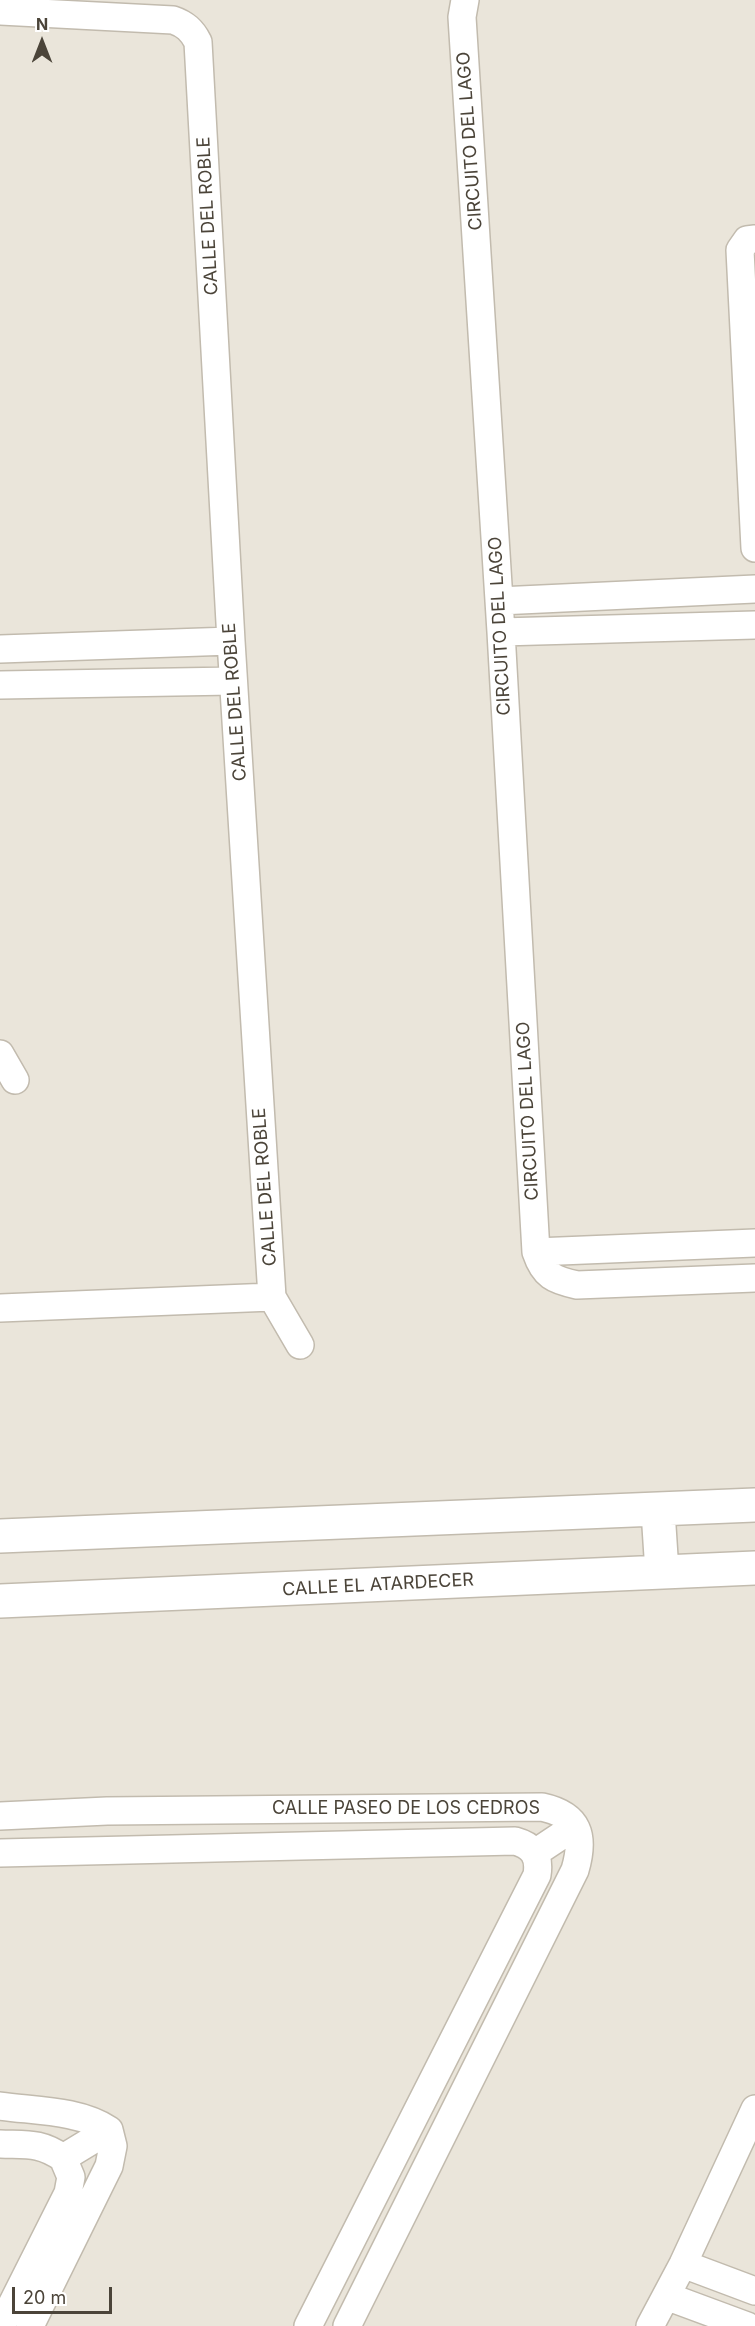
<!DOCTYPE html>
<style>
body{margin:0}
#map{position:relative;width:755px;height:2326px;overflow:hidden;background:#f6f3ec;font-family:Inter,sans-serif}
canvas{display:block}
.north{position:absolute;left:12px;top:12px;width:60px;height:60px;-webkit-text-stroke:4px #fff;paint-order:stroke;rotate:0deg;font-size:16px;font-weight:700;line-height:24px;text-align:center;color:#4b4439}
.north::after{content:'';display:block;margin:auto;width:21px;height:27px;background:#4b4439;clip-path:polygon(50% 0,100% 100%,50% 72%,0 100%)}
.scale{position:absolute;left:12px;top:2287px;width:100px;height:27px;box-sizing:border-box;border:3px solid #4b4439;border-top:0;padding-left:8px;font-size:18px;line-height:21px;white-space:nowrap;color:#4b4439;-webkit-text-stroke:4px #fff;paint-order:stroke}
</style>
<div id="map">
<canvas width="755" height="2326"></canvas>
<div class="north">N</div>
<div class="scale">20 m</div>
</div>
<script>
const ctx = document.querySelector('canvas').getContext('2d');
ctx.lineJoin = 'round';
function paint(path, color) { ctx.fillStyle = color; ctx.fill(path, 'evenodd'); }
function trace(path, color, width, dash) { ctx.strokeStyle = color; ctx.lineWidth = width; ctx.lineCap = dash ? 'butt' : 'round'; ctx.setLineDash(dash || []); ctx.stroke(path); }
function label(font, color, halo, rows, align = 'center') {
  ctx.font = font + ' Inter,sans-serif'; ctx.lineWidth = 4.5; ctx.setLineDash([]); ctx.textBaseline = 'middle'; ctx.strokeStyle = halo; ctx.fillStyle = color; for (const [text, x, y, turn = 0] of rows) {
    ctx.save(); ctx.translate(x, y); ctx.rotate((+turn || 0) * Math.PI / 180); ctx.textAlign = isNaN(turn) ? turn : align; if (halo) ctx.strokeText(text, 0, 0); ctx.fillText(text, 0, 0); ctx.restore();
  }
}
paint(new Path2D(`
 M 0,0 L 755,0 L 755,2326 L 0,2326 Z`), '#eae5da');
const minor = new Path2D(`
 M 465,0 L 462,17 L 501,632 L 536,1252 C 544,1276 554,1280 577,1285 L 755,1278
 M 0,11 L 173,20 C 185,24 192,30 198,42 L 231,641 L 272,1297 L 300,1345
 M 755,239 L 747,240 L 740,250 L 755,548
 M 499,601 L 755,589
 M 501,632 L 755,625
 M 0,649 L 231,641
 M 0,685 L 233,681
 M 0,1054 L 15,1080
 M 536,1252 L 755,1243
 M 0,1308 L 272,1297
 M 0,1816 L 107,1811 L 542,1807 C 579,1815 585,1836 575,1870 L 347,2326
 M 0,1853 L 515,1841 C 533,1846 540,1856 537,1875 L 308,2326
 M 535,1853 L 574,1827
 M 0,2106 C 35,2111 79,2110 109,2130
 M 0,2144 C 27,2145 40,2142 63,2158
 M 63,2158 L 109,2130
 M 683,2264 L 755,2291
 M 666,2296 L 747,2326
 M 1,2326 L 68,2193 L 71,2177 L 63,2158
 M 30,2326 L 109,2166 L 113,2146 L 109,2130
 M 650,2326 L 683,2264 L 755,2109`);
const tertiary = new Path2D(`
 M 658,1511 L 662,1572
 M 0,1536 L 755,1505
 M 0,1601 L 755,1568`);
trace(minor, '#c2bbae', 30);
trace(tertiary, '#c2bbae', 36);
trace(minor, '#fff', 27);
trace(tertiary, '#fff', 33);
label('18px', '#4b4439', '#fff', [
 ["CIRCUITO DEL LAGO",470,141,-94],
 ["CALLE DEL ROBLE",208,216,-93],
 ["CIRCUITO DEL LAGO",500,626,-93],
 ["CALLE DEL ROBLE",235,702,-94],
 ["CIRCUITO DEL LAGO",528,1111,-93],
 ["CALLE DEL ROBLE",265,1187,-94],
 ["CALLE EL ATARDECER",378,1585,-3],
 ["CALLE PASEO DE LOS CEDROS",406,1809]
]);
</script>
